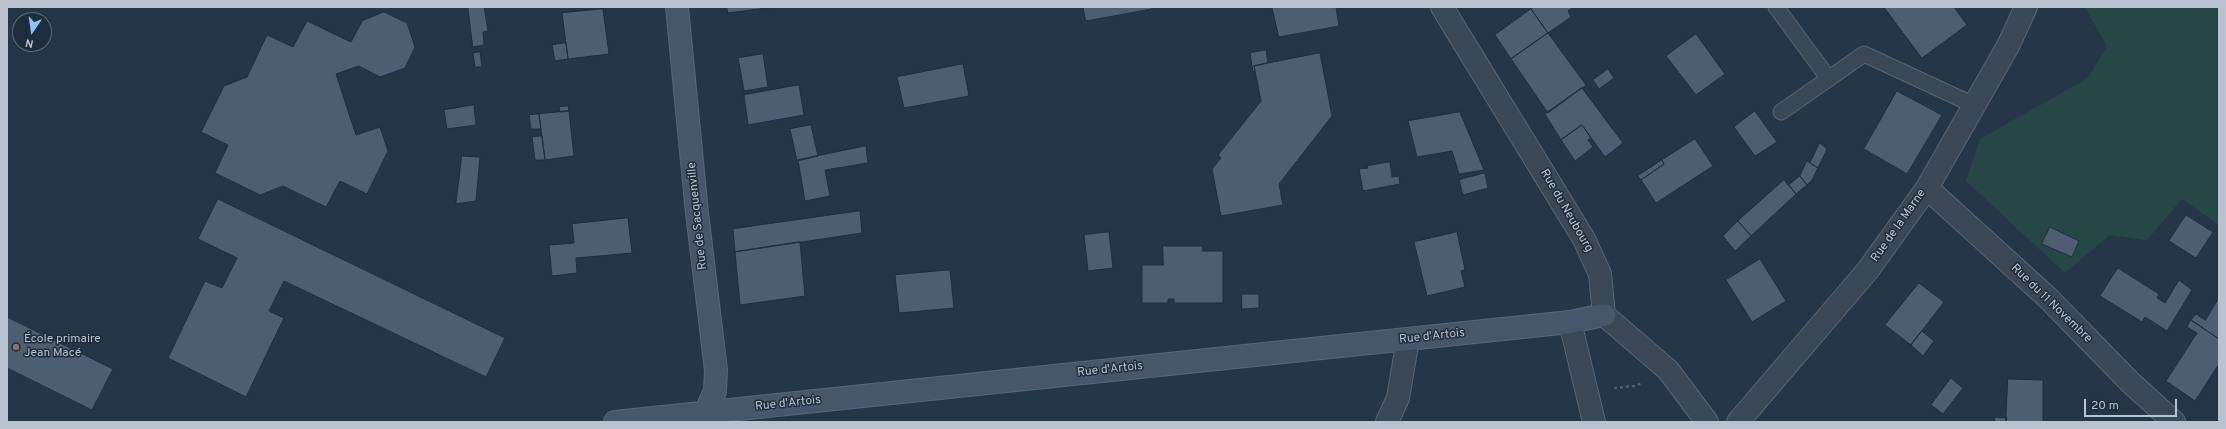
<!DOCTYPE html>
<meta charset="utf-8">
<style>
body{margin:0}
#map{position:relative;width:2226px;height:429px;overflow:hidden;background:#253746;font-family:Overpass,sans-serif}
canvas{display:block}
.frame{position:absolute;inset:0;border:8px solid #b8c3cf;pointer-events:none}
.north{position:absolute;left:12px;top:12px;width:40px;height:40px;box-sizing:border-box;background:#1e2d3b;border:1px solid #5c6976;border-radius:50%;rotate:193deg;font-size:11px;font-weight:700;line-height:16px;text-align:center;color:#b8c3cf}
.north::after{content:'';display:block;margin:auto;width:14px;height:18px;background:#8cc4ff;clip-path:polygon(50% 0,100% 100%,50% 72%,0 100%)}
.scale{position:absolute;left:2084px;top:399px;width:93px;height:18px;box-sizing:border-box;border:2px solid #b8c3cf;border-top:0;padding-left:5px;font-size:12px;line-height:14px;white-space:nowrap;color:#b8c3cf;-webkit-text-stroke:3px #1e2d3b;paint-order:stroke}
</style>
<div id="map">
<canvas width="2226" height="429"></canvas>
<div class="frame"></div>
<div class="north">N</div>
<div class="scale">20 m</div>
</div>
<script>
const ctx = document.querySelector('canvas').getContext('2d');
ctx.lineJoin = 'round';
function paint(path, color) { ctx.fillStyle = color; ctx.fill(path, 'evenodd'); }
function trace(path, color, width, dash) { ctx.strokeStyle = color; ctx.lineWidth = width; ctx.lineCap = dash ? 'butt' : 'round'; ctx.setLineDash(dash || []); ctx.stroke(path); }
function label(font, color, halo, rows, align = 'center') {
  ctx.font = font + ' Overpass,sans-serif'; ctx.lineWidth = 3; ctx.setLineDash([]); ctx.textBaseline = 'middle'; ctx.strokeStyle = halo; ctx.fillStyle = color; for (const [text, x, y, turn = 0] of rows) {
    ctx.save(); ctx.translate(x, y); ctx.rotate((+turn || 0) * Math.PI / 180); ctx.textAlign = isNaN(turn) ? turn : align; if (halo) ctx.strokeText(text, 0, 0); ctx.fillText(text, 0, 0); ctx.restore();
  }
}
paint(new Path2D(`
 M 2085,7 L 2219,7 L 2219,225 L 2182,199 L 2147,240 L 2110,235 L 2065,273 L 1966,181 L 1980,139 L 2088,78 L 2107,46 Z`), '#274747');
const building = new Path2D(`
 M 468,7 L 484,7 L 488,31 L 483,32 L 484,45 L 473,47 Z
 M 727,7 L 775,7 L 728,13 Z
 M 1083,7 L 1152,7 L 1152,9 L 1086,21 Z
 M 1272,7 L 1336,7 L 1339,26 L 1279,37 Z
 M 1534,7 L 1573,7 L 1568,11 L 1571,17 L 1548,33 L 1531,9 Z
 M 1884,7 L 1954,7 L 1967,25 L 1922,58 Z
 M 603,9 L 609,54 L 568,59 L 562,13 Z
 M 1531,9 L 1548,33 L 1511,59 L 1495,35 Z
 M 384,12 L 407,23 L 415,47 L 405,68 L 380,77 L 359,66 L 336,74 L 356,135 L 380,127 L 388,151 L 367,194 L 340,181 L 326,207 L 283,186 L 260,195 L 215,173 L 228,145 L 201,132 L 224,86 L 247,77 L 267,35 L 293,47 L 307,21 L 351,42 L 362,21 Z
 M 1548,33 L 1586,85 L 1548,113 L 1511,59 Z
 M 1696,34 L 1725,74 L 1696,95 L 1666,56 Z
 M 566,43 L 568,59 L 555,61 L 552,45 Z
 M 1266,50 L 1268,63 L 1254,66 L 1255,71 L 1253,72 L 1250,53 Z
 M 480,52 L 482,67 L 475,67 L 473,53 Z
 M 1320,53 L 1332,116 L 1279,184 L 1283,205 L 1221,216 L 1212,169 L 1221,158 L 1218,155 L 1261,101 L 1254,66 Z
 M 763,54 L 768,87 L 744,91 L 738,58 Z
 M 963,64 L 969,96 L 904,108 L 897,77 Z
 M 1608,69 L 1614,78 L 1599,89 L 1593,80 Z
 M 799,85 L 804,115 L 748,125 L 744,95 Z
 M 1582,88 L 1623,143 L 1605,157 L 1582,125 L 1561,140 L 1545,114 Z
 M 1897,91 L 1942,115 L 1907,174 L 1864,149 Z
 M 474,105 L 476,125 L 447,129 L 444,110 Z
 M 568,106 L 569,111 L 560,112 L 559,107 Z
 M 569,111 L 574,156 L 545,160 L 539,114 Z
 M 1755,111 L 1777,142 L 1755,156 L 1734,127 Z
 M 1460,112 L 1484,170 L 1459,174 L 1452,151 L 1417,157 L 1408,121 Z
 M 539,114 L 541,129 L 531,129 L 529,115 Z
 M 811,125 L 818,156 L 797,161 L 790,129 Z
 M 1582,125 L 1591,138 L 1588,140 L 1593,147 L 1575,161 L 1561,140 Z
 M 542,136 L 545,160 L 535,160 L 532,137 Z
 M 1695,139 L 1713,166 L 1656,203 L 1641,180 L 1664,164 L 1662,160 Z
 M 1820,143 L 1827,149 L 1818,168 L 1810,163 Z
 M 866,146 L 868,163 L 825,170 L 830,196 L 805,201 L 798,160 Z
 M 462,156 L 480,157 L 476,201 L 456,204 Z
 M 1662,160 L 1664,164 L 1641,180 L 1638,176 Z
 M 1807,161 L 1818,168 L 1812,180 L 1807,185 L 1800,176 Z
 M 1390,162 L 1392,177 L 1399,176 L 1400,184 L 1363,191 L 1359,169 L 1368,168 L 1367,166 Z
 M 1485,173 L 1488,188 L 1463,195 L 1459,180 Z
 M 1800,176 L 1807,185 L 1796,194 L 1789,185 Z
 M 1784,180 L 1796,194 L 1751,236 L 1738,221 Z
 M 218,199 L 505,338 L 486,377 L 284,281 L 269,311 L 284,318 L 246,397 L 168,358 L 205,281 L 222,288 L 237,258 L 198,239 Z
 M 860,211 L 862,233 L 735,252 L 733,229 Z
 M 2186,215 L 2213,232 L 2196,258 L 2169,241 Z
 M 628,218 L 632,253 L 576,258 L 577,273 L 552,276 L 549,245 L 574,243 L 572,224 Z
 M 1738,221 L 1751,236 L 1735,251 L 1723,236 Z
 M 2050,227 L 2079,241 L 2072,257 L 2042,244 Z
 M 1109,232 L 1113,268 L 1088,271 L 1084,235 Z
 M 1457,232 L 1465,270 L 1461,271 L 1465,287 L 1427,296 L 1414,242 Z
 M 800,242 L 805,296 L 740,305 L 735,252 Z
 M 1163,246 L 1203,246 L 1202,251 L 1223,251 L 1223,303 L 1174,303 L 1174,299 L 1168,299 L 1168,303 L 1142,303 L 1142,265 L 1163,265 Z
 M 1760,259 L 1786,301 L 1752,322 L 1726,280 Z
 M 2118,268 L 2159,294 L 2157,298 L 2165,303 L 2179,280 L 2192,290 L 2167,331 L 2145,317 L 2142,322 L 2100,296 Z
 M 950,270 L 954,308 L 899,313 L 895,275 Z
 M 1919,283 L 1944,302 L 1911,345 L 1885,325 Z
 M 1242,294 L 1259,294 L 1259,308 L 1242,309 Z
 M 2219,298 L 2219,339 L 2191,320 L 2196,314 L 2205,320 Z
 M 7,317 L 113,369 L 92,410 L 7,368 Z
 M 2191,320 L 2219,339 L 2219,364 L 2195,401 L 2166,381 L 2197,333 L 2187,327 Z
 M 1922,331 L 1934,341 L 1923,356 L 1911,345 Z
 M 1951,378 L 1963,388 L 1943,414 L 1931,405 Z
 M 2008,379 L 2043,380 L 2043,422 L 2006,422 Z
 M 1995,417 L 2007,418 L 2006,422 L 1995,422 Z`);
paint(building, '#4c5e70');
trace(building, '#202f3d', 1);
const lane = new Path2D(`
 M 1776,7 L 1829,79
 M 1781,112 L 1864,54 L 1974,105`);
const street = new Path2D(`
 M 1442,7 L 1584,239 L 1600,274 L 1604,315 L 1668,370 L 1707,422
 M 1927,188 L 2048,298 L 2130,382 L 2174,422
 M 1570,322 L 1594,422
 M 1387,422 L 1398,398 L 1408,339
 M 1738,422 L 1868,270 L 1927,188 L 2008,46 L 2026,7`);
const secondary = new Path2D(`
 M 677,7 L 697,213 L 716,370 L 715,391 L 705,413 L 705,422
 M 615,422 L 1570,322 L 1604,315`);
trace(lane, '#586673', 17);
trace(street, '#586673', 24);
trace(secondary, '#586673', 24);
trace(new Path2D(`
 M 1614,388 L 1635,386 L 1642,383`), '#466363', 2.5, [3, 3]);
trace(lane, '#3a4855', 15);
trace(street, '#3a4855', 22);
trace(secondary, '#475769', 22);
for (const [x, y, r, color] of [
 [16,347,4,"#8d6e63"]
]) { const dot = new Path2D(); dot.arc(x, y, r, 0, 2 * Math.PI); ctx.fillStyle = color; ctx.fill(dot); trace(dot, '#1e2d3b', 1.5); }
label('12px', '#b8c3cf', '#1e2d3b', [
 ["Rue du Neubourg",1566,211,60],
 ["Rue de Sacquenville",698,216,-96],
 ["Rue de la Marne",1899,226,-55],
 ["Rue du 11 Novembre",2051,304,44],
 ["Rue d'Artois",1432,337,-6],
 ["Rue d'Artois",1110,370,-6],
 ["Rue d'Artois",788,404,-6]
]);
label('12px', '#b8c3cf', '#1e2d3b', [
 ["École primaire",24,340],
 ["Jean Macé",24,354]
], 'left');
</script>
